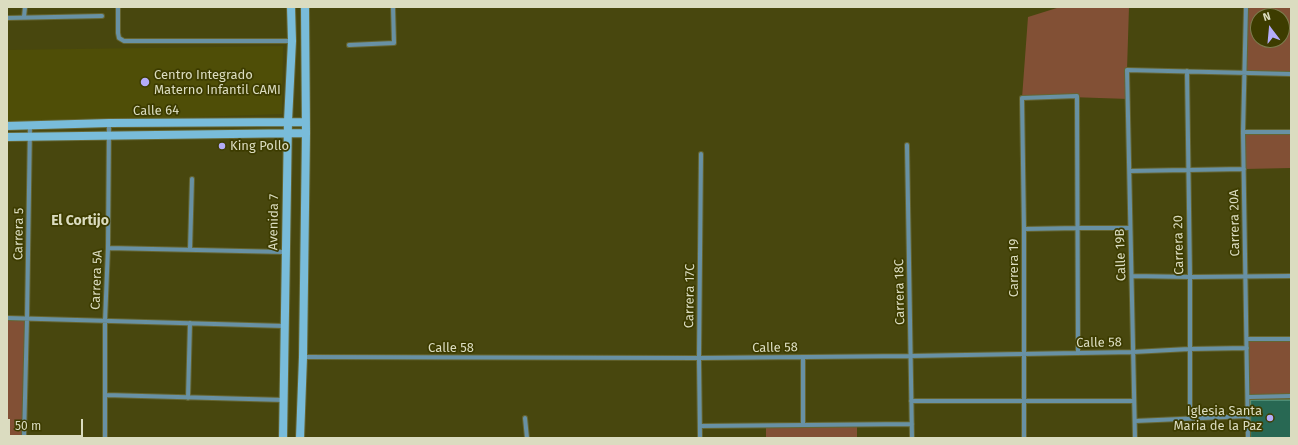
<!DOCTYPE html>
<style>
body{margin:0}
#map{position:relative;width:1298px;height:445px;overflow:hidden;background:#48470e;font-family:"Fira Sans",sans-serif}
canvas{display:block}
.frame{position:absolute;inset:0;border:8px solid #dbdcc0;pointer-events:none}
.north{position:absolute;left:1250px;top:8px;width:40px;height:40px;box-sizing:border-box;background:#3d3c00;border:1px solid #7c7c4d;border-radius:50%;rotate:344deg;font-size:11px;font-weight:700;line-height:16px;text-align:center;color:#dbdcc0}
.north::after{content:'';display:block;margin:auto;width:14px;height:18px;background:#b4acf9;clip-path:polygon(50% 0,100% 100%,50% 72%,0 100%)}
.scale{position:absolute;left:8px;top:419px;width:75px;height:18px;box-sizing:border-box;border:2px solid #dbdcc0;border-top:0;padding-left:5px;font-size:12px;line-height:14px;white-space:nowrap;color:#dbdcc0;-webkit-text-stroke:3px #3d3c00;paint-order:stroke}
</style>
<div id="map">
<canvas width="1298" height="445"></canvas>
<div class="frame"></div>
<div class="north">N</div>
<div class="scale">50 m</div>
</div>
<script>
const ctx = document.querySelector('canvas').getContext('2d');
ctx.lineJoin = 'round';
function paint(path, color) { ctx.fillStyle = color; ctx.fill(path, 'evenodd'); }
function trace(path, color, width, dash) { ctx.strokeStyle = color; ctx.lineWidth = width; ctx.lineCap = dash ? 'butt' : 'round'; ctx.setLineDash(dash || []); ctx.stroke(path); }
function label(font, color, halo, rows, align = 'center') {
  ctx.font = font + ' "Fira Sans",sans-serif'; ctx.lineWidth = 3.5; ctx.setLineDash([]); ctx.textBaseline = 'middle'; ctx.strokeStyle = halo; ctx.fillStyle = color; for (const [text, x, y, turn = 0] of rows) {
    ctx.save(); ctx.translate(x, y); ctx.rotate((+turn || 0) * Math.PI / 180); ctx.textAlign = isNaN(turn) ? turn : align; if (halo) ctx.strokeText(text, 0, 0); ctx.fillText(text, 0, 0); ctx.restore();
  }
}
paint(new Path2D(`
 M 283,46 L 282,114 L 7,124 L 7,50 Z`), '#4f4e07');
paint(new Path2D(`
 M 1060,7 L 1129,7 L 1127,70 L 1129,99 L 1070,97 L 1022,98 L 1028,17 Z
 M 1246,7 L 1291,7 L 1291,74 L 1244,73 ZM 1258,16 L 1282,16 L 1282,40 L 1258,40 Z
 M 1243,132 L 1291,132 L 1291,168 L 1244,169 Z
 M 7,318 L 27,319 L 24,438 L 7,438 Z
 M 1247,339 L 1291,339 L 1291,396 L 1249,397 Z
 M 857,424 L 857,438 L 766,438 L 766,425 Z`), '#825035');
const building = new Path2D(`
 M 1251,400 L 1291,400 L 1291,438 L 1251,438 Z`);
paint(building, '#286853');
trace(building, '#70b098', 1);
const street = new Path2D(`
 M 118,7 L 118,33 L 119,38 L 124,41 L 292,41
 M 1246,7 L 1243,132 L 1248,438
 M 24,17 L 25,7
 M 7,18 L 102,16
 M 349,45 L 394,43 L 393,7
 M 1187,71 L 1190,277 L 1190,418
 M 1243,132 L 1291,132
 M 907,145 L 912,438
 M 1130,171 L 1244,169
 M 1024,229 L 1078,228 L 1130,228
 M 108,248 L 285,252
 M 190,250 L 192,179
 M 1132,276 L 1190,277 L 1291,276
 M 7,318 L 284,326
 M 1247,339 L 1291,339
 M 303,357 L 699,358 L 910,356 L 1133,352 L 1189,349 L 1247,348
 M 803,357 L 803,425
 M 106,395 L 284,400
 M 1249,397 L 1291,396
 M 188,398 L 190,323
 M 911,401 L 1134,401
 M 525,418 L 527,438
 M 1135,421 L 1248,416
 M 700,426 L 912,424
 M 24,438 L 27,319 L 30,125
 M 105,438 L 105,321 L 108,248 L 109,123
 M 700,438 L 699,358 L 701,154
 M 1024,438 L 1024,229 L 1022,98 L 1077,96 L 1078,353
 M 1135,438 L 1127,70 L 1291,74`);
const secondary = new Path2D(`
 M 7,126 L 109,123 L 306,122
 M 7,137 L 306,133
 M 283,438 L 288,121 L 292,41 L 291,7
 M 300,438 L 303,357 L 306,133 L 305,7`);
trace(street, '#656532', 6);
trace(secondary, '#656532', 10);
trace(street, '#6891a4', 4);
trace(secondary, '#79bcda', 8);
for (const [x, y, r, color] of [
 [145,82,5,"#b4acf9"],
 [222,146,4,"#b4acf9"],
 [1270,418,4,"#b4acf9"]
]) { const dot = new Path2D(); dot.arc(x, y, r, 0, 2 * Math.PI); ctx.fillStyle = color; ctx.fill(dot); trace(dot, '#3d3c00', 1.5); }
label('13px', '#dbdcc0', '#3d3c00', [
 ["Centro Integrado",154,75],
 ["Materno Infantil CAMI",154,90],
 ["King Pollo",230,146],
 ["Iglesia Santa",1262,411,"right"],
 ["Maria de la Paz",1262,426,"right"]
], 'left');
label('13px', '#dbdcc0', '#3d3c00', [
 ["Calle 64",156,111,-1],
 ["Avenida 7",274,222,-89],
 ["Carrera 20A",1235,223,-91],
 ["Carrera 5",19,234,-89],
 ["Carrera 20",1179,245,-91],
 ["Calle 19B",1121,255,-92],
 ["Carrera 19",1014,268,-90],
 ["Carrera 5A",97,280,-88],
 ["Carrera 18C",900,292,-91],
 ["Carrera 17C",690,296,-89],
 ["Calle 58",1099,343,-1],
 ["Calle 58",451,348],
 ["Calle 58",775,348,-1]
]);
label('bold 14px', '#dbdcc0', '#3d3c00', [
 ["El Cortijo",80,221]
]);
</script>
